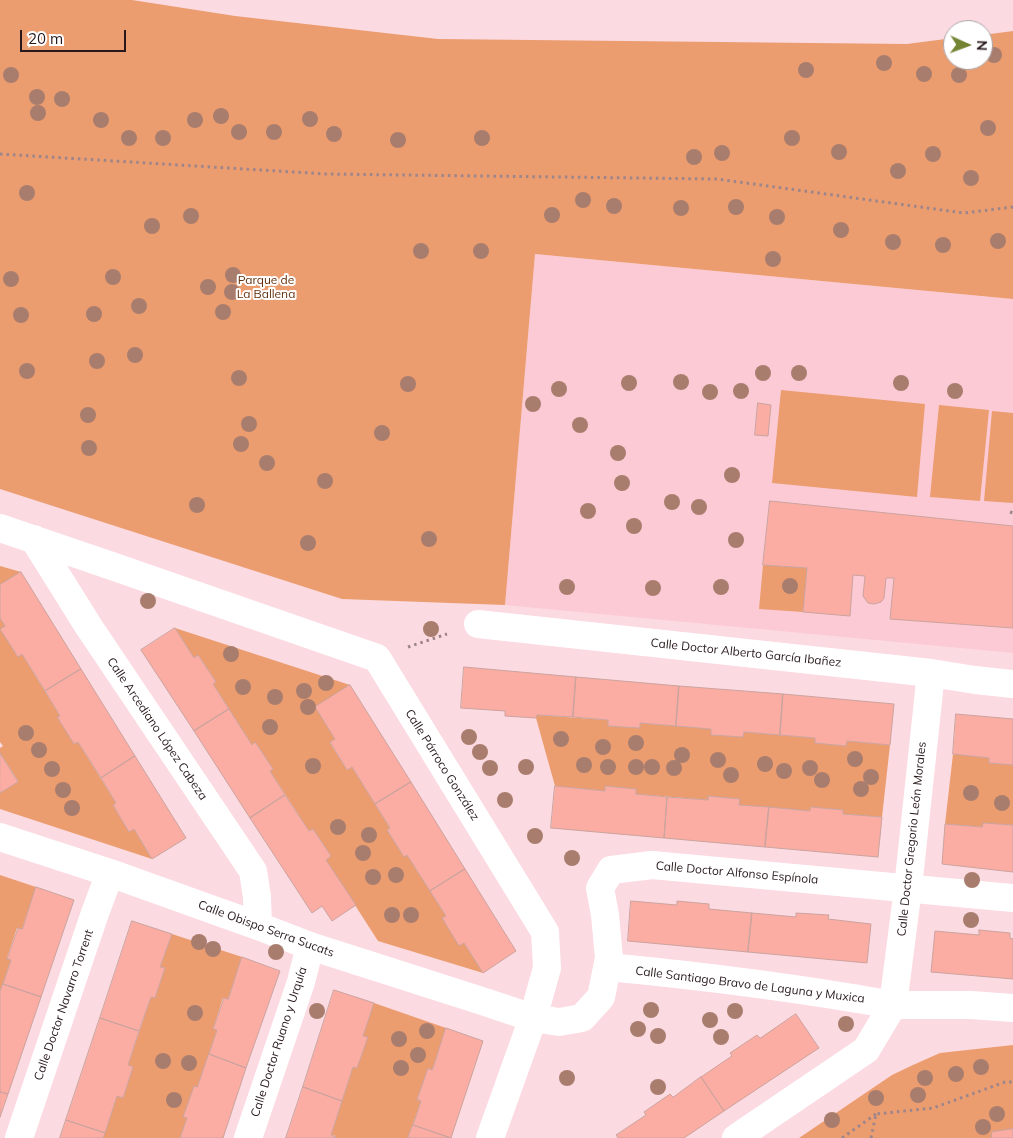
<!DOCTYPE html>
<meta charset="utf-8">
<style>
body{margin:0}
#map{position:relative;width:1013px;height:1138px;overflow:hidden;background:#fcdae1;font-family:Mulish,sans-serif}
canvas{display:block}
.north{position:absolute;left:943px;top:20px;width:50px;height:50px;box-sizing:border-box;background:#fff;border:1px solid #a9a3a4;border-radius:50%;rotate:92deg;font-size:14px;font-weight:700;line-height:20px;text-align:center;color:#28191c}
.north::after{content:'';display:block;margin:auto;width:18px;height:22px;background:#738433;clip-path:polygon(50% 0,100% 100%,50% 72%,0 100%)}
.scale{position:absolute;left:20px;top:30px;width:106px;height:22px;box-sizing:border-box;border:2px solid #28191c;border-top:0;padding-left:6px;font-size:15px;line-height:18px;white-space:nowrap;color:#28191c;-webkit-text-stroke:4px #fff;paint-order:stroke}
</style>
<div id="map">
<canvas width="1013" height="1138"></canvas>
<div class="north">N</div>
<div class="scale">20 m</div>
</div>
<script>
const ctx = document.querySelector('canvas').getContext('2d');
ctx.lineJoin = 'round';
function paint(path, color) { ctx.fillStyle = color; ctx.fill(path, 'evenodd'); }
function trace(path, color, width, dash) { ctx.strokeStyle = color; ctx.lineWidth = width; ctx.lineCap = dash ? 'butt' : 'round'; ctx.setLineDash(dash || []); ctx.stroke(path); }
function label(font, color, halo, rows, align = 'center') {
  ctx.font = font + ' Mulish,sans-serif'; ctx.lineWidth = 4; ctx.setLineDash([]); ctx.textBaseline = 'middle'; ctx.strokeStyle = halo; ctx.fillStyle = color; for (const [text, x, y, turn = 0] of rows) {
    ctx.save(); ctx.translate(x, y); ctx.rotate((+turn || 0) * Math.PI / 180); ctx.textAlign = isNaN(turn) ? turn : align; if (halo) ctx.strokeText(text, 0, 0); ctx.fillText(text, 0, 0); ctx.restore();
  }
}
paint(new Path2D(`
 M 535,254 L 1013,299 L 1013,653 L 505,605 Z`), '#fccad5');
paint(new Path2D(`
 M 0,0 L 132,0 L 235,16 L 438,39 L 907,44 L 953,38 L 953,60 L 983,60 L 983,35 L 1013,31 L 1013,299 L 535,254 L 505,605 L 342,599 L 0,489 Z
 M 781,390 L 925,404 L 917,497 L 772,483 Z
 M 939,405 L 989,410 L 980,501 L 930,497 Z
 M 992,411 L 1013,413 L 1013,503 L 984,501 Z
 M 763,565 L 807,568 L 803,612 L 759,609 Z
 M 0,566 L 21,572 L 0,585 Z
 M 0,618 L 5,626 L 1,629 L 17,656 L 22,654 L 60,716 L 58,717 L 74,744 L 78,742 L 116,803 L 113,805 L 129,832 L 134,829 L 152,859 L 0,809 L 0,793 L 18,781 L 0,753 L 0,748 L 3,746 L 0,742 Z
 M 175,628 L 350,685 L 316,707 L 335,739 L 330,743 L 347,770 L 352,767 L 390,828 L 387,830 L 404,857 L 407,855 L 446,916 L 443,918 L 464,943 L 483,973 L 378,941 L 326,860 L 331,856 L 313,829 L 309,831 L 270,771 L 273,769 L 256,743 L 252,745 L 213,684 L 216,682 L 199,656 L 194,658 Z
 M 537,715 L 608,720 L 608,726 L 639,728 L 640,723 L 711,729 L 712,735 L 743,737 L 744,732 L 815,738 L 815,743 L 846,746 L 847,741 L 890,745 L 882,817 L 843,814 L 843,810 L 811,807 L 810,811 L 739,805 L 739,799 L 708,796 L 708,800 L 636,794 L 636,789 L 605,786 L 605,791 L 555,786 L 536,718 Z
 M 953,754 L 989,758 L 989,763 L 1013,765 L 1013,825 L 983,823 L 982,827 L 945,824 Z
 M 0,875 L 36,887 L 22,929 L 17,928 L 7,958 L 11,960 L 0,992 Z
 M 172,934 L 242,957 L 228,999 L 223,998 L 213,1029 L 217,1030 L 180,1138 L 103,1138 L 117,1096 L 123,1098 L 133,1067 L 128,1065 L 151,997 L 155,998 L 165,968 L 160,967 Z
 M 374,1003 L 446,1028 L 432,1070 L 428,1069 L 417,1099 L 421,1101 L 408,1138 L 335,1138 L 336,1136 L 331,1135 L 353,1067 L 357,1068 L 367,1038 L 363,1036 Z
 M 1013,1045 L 1013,1138 L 799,1138 L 892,1075 L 913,1065 L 940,1053 Z`), '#eb9d70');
const building = new Path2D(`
 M 758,403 L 771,405 L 768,436 L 755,435 Z
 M 770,501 L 1013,526 L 1013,628 L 890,619 L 894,578 L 886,578 L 884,598 L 881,602 L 874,604 L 868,603 L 863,596 L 865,576 L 853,575 L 850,616 L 803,612 L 807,568 L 763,565 Z
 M 21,572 L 81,669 L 45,691 L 22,654 L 18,657 L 0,629 L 5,626 L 0,618 L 0,585 Z
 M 175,628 L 194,658 L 198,655 L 216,682 L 213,684 L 229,709 L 194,731 L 141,650 Z
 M 464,667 L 576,677 L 573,717 L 537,715 L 536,718 L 505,716 L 505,711 L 461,708 Z
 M 81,669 L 135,756 L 101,778 L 78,742 L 74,744 L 57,717 L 60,716 L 45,691 Z
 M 576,677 L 679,686 L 676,726 L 640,723 L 640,728 L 608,726 L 608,720 L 573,717 Z
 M 350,685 L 411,782 L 375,804 L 352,767 L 347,770 L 330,742 L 335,739 L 315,707 Z
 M 679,686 L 783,694 L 780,735 L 744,732 L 743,737 L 711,735 L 711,729 L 676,726 Z
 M 783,694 L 894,704 L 890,745 L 847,741 L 846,746 L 815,743 L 815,738 L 780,735 Z
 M 229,709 L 252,745 L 255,742 L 273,769 L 270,771 L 285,795 L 250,818 L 194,731 Z
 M 956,714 L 1013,719 L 1013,765 L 989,763 L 989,758 L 953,754 Z
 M 0,753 L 18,782 L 0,793 Z
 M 135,756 L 186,838 L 152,859 L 134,829 L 129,832 L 113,805 L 116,803 L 101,778 Z
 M 411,782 L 465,869 L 430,891 L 407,855 L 404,857 L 387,830 L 390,828 L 375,804 Z
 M 555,786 L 605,791 L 605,786 L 636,789 L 636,794 L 667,797 L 664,838 L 551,828 Z
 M 285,795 L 309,831 L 313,829 L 331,856 L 326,860 L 356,905 L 332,921 L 322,906 L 312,913 L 250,818 Z
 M 708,796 L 740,799 L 739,805 L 769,807 L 765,847 L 664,838 L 667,797 L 708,800 Z
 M 769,807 L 810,811 L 811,807 L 843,810 L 843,814 L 882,817 L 878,857 L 765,847 Z
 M 983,823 L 1013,825 L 1013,872 L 942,864 L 945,824 L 982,827 Z
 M 465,869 L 516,951 L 483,973 L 464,943 L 459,946 L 442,918 L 446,916 L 430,891 Z
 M 36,887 L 74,900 L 41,997 L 3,984 L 11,960 L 7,959 L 18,928 L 22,929 Z
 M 631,901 L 677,905 L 677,901 L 709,904 L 709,909 L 752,913 L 748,952 L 628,941 Z
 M 752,913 L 796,917 L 796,913 L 829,915 L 828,919 L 871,924 L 867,963 L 748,952 Z
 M 132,921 L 172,934 L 160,967 L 165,968 L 155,998 L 151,997 L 139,1031 L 100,1018 Z
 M 979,930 L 1010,933 L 1010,938 L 1013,939 L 1013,979 L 931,972 L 935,931 L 979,935 Z
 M 242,957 L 280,971 L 246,1068 L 209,1054 L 217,1030 L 213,1029 L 224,998 L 228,999 Z
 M 3,984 L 41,997 L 8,1094 L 0,1092 L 0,992 Z
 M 334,990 L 374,1003 L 363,1036 L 368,1037 L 357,1068 L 353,1067 L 342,1101 L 303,1087 Z
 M 796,1014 L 819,1048 L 724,1111 L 701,1077 L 732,1056 L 730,1053 L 757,1035 L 760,1038 Z
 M 100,1018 L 139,1031 L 128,1065 L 133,1067 L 123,1098 L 117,1096 L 105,1133 L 66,1120 Z
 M 446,1028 L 483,1041 L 451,1138 L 413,1125 L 421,1101 L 417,1100 L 428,1068 L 432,1070 Z
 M 209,1054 L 246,1068 L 223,1138 L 180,1138 L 187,1118 L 183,1117 L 194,1086 L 197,1087 Z
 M 701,1077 L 724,1111 L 684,1138 L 618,1138 L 616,1135 L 646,1115 L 644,1112 L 670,1094 L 673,1097 Z
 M 303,1087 L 342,1101 L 331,1135 L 336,1137 L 335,1138 L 286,1138 Z
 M 0,1092 L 8,1094 L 0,1117 Z
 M 66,1120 L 105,1133 L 103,1138 L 60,1138 Z
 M 413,1125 L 451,1138 L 408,1138 Z
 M 1013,1129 L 1013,1138 L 991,1138 L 992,1132 Z`);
paint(building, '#fbada4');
trace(building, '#cba39e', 1);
trace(new Path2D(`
 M 0,154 L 326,174 L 717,179 L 964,213 L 1013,207
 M 1010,512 L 1013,513
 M 408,647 L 447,634
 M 842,1138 L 876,1114
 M 871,1138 L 876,1114 L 933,1108 L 1005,1082 L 1013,1082`), '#9e858a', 3, [2.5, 4]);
trace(new Path2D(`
 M 0,528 L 106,564 L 377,658 L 545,932 L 547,968 L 533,1018 L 490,1138
 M 34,539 L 89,627 L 253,871 L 257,897 L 258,926
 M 478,624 L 931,673 L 975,680 L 1013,684
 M 0,837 L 110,873 L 258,926 L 310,946 L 482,1001 L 533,1018 L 559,1022 L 582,1018 L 601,997 L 609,958 L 605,915 L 600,888 L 611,870 L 652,865 L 1013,898
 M 608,967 C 703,976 798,988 893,1005 L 908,888 L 931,673
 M 19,1138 L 95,913 L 110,873
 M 248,1138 L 301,982 L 310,946
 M 736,1138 L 866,1050 L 893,1005 L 971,1005 L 1013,1008`), '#fff', 28);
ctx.fillStyle = '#a97d6d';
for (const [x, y] of [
 [994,55],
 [884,63],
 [806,70],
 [924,74],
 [11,75],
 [959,75],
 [37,97],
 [62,99],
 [38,113],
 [221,116],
 [310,119],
 [101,120],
 [195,120],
 [988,128],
 [239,132],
 [274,132],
 [334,134],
 [129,138],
 [163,138],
 [482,138],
 [792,138],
 [398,140],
 [839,152],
 [722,153],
 [933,154],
 [694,157],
 [898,171],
 [971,178],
 [27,193],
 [583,200],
 [614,206],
 [736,207],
 [681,208],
 [552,215],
 [191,216],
 [777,217],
 [152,226],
 [841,230],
 [998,241],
 [893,242],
 [943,245],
 [421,251],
 [481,251],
 [773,259],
 [233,275],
 [113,277],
 [11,279],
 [208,287],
 [232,292],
 [139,306],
 [223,312],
 [94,314],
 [21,315],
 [135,355],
 [97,361],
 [27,371],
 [763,373],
 [799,373],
 [239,378],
 [681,382],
 [629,383],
 [901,383],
 [408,384],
 [559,389],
 [741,391],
 [955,391],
 [710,392],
 [533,404],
 [88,415],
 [249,424],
 [580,425],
 [382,433],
 [241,444],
 [89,448],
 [618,453],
 [267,463],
 [732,475],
 [325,481],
 [622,483],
 [672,502],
 [197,505],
 [699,507],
 [588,511],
 [634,526],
 [429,539],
 [736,540],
 [308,543],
 [790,586],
 [567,587],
 [721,587],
 [653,588],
 [148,601],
 [431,629],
 [231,654],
 [326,683],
 [243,687],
 [304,691],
 [275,697],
 [308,707],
 [270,727],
 [26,733],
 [469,737],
 [561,739],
 [636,743],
 [603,747],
 [39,750],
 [480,752],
 [682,755],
 [855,759],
 [718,760],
 [765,764],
 [584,765],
 [313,766],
 [526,767],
 [608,767],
 [636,767],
 [652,767],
 [490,768],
 [674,768],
 [810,768],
 [52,769],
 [784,771],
 [731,775],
 [871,777],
 [822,780],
 [861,789],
 [63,790],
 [971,793],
 [505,800],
 [1002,803],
 [72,808],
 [338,827],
 [369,835],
 [535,836],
 [363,853],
 [572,858],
 [396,875],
 [373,877],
 [972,880],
 [392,915],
 [411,915],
 [971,920],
 [199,942],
 [213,949],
 [276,952],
 [651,1010],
 [317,1011],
 [735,1011],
 [195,1013],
 [710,1020],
 [846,1024],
 [638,1029],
 [427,1031],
 [658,1036],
 [721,1037],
 [399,1039],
 [418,1055],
 [163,1061],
 [189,1063],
 [981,1067],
 [401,1068],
 [956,1074],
 [567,1078],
 [925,1078],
 [658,1087],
 [918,1095],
 [876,1098],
 [174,1100],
 [997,1114],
 [832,1120],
 [983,1127]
]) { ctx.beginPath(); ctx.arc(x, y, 8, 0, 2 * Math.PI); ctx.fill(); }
label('12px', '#65310e', '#fff', [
 ["Parque de",266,280],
 ["La Ballena",266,294]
]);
label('12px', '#28191c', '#fff', [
 ["Calle Doctor Alberto García Ibañez",746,653,6],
 ["Calle Arcediano López Cabeza",157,729,56],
 ["Calle Párroco González",442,765,58],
 ["Calle Doctor Gregorio León Morales",912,839,-84],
 ["Calle Doctor Alfonso Espínola",737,873,5],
 ["Calle Obispo Serra Sucats",266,929,20],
 ["Calle Santiago Bravo de Laguna y Muxica",750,985,7],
 ["Calle Doctor Navarro Torrent",64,1005,-71],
 ["Calle Doctor Ruano y Urquía",279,1042,-72]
]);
</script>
